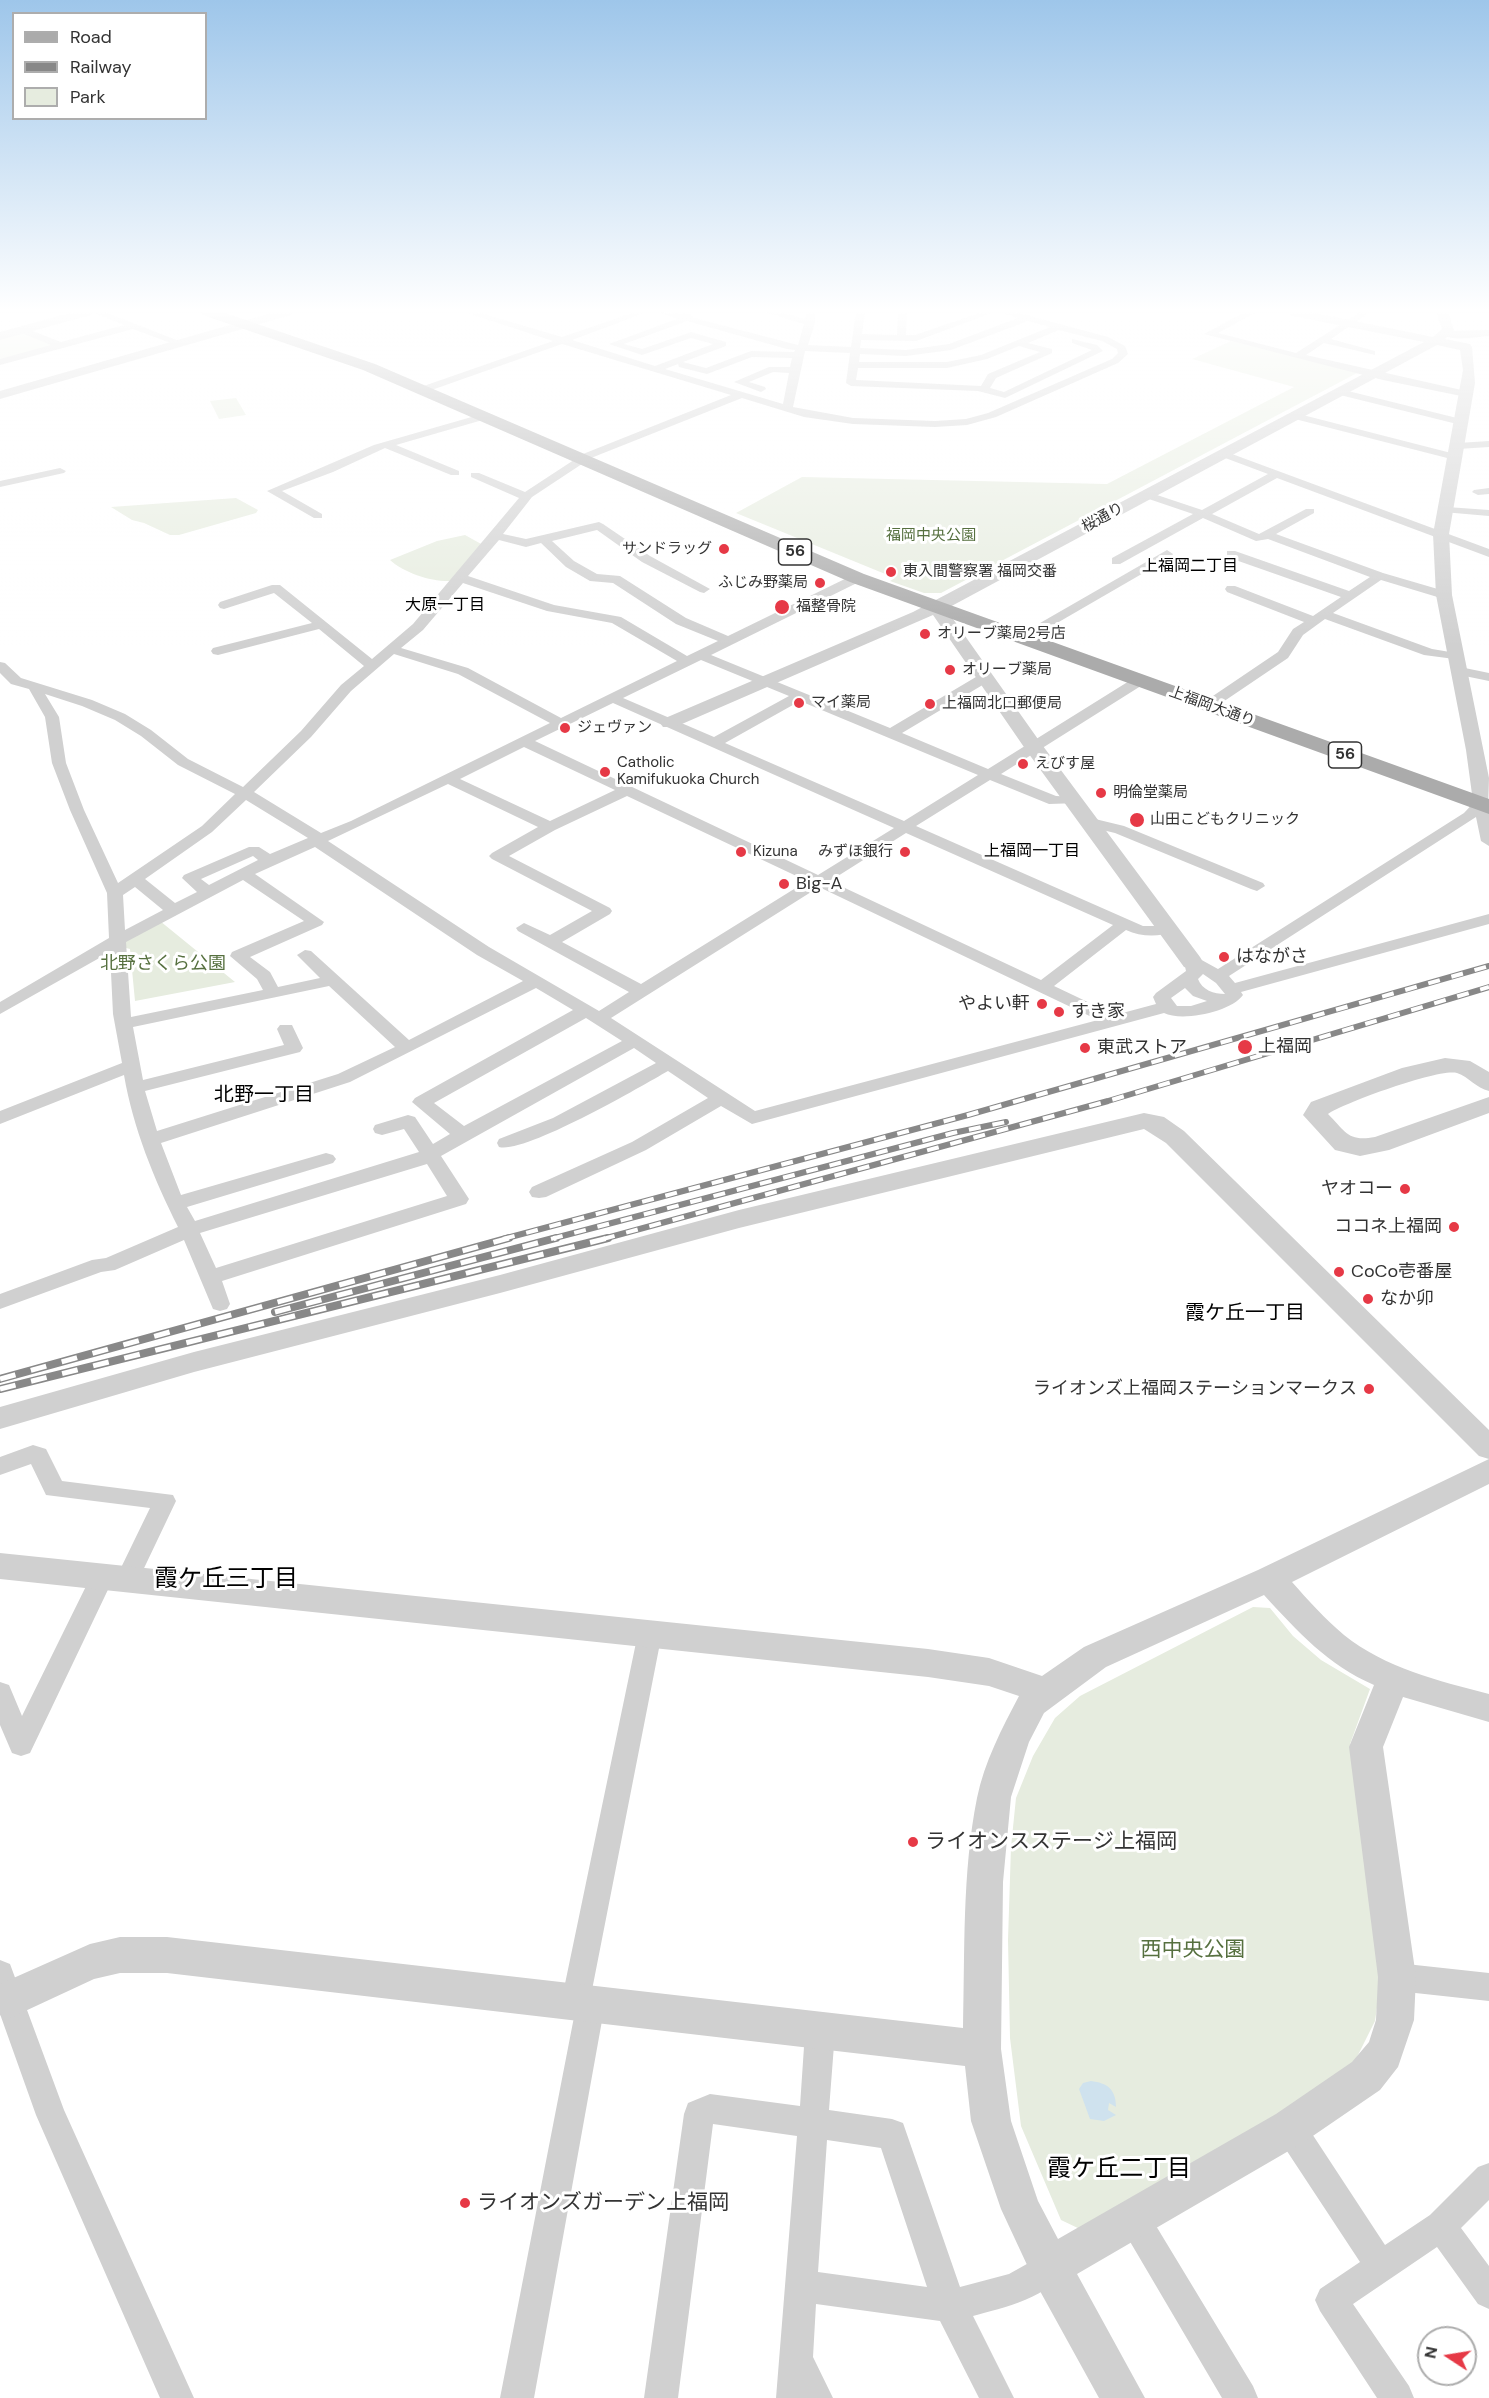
<!DOCTYPE html>
<meta charset="utf-8">
<style>
body{margin:0}
#map{position:relative;width:1489px;height:2398px;overflow:hidden;background:#fff;font-family:"DM Sans",sans-serif}
canvas{display:block}
.legend{position:absolute;left:12px;top:12px;width:195px;height:108px;box-sizing:border-box;background:#fff;border:2px solid #adadad;margin:0;padding:8px 10px;list-style:none;font-size:18px;color:#333}
.legend li{display:flex;align-items:center;gap:12px;height:30px}
.legend b{width:30px;border:2px solid #adadad}
.north{position:absolute;left:1417px;top:2326px;width:60px;height:60px;box-sizing:border-box;background:#fff;border:2px solid #adadad;border-radius:50%;rotate:282deg;font-size:16px;font-weight:700;line-height:24px;text-align:center;color:#333}
.north::after{content:'';display:block;margin:auto;width:21px;height:27px;background:#e63946;clip-path:polygon(50% 0,100% 100%,50% 72%,0 100%)}
</style>
<div id="map">
<canvas width="1489" height="2398"></canvas>
<ul class="legend">
<li><b style="height:8px;background:#ababab"></b>Road</li>
<li><b style="height:8px;background:#888"></b>Railway</li>
<li><b style="height:16px;background:#e6ecdf"></b>Park</li>
</ul>
<div class="north">N</div>
</div>
<script>
const ctx = document.querySelector('canvas').getContext('2d');
ctx.lineJoin = 'round';
function paint(path, color) { ctx.fillStyle = color; ctx.fill(path, 'evenodd'); }
function trace(path, color, width, dash) { ctx.strokeStyle = color; ctx.lineWidth = width; ctx.lineCap = dash ? 'butt' : 'round'; ctx.setLineDash(dash || []); ctx.stroke(path); }
function label(font, color, halo, rows, align = 'center') {
  ctx.font = font + ' "DM Sans","Noto Sans JP",sans-serif'; ctx.lineWidth = 6; ctx.setLineDash([]); ctx.textBaseline = 'middle'; ctx.strokeStyle = halo; ctx.fillStyle = color; for (const [text, x, y, turn = 0] of rows) {
    ctx.save(); ctx.translate(x, y); ctx.rotate((+turn || 0) * Math.PI / 180); ctx.textAlign = isNaN(turn) ? turn : align; if (halo) ctx.strokeText(text, 0, 0); ctx.fillText(text, 0, 0); ctx.restore();
  }
}
paint(new Path2D(`
 M 21,332 L 55,345 L 0,361 L 0,337 Z
 M 1231,341 L 1359,372 L 941,593 L 924,593 L 890,581 L 895,578 L 736,513 L 802,477 L 1107,484 L 1294,387 L 1192,359 Z
 M 236,398 L 246,415 L 219,419 L 210,401 Z
 M 236,498 L 258,510 L 256,513 L 179,535 L 170,535 L 144,523 L 132,520 L 111,507 Z
 M 465,535 L 483,545 L 451,581 C 432,582 404,573 390,560 L 437,541 Z
 M 160,921 L 235,982 L 135,1001 L 130,949 L 126,948 L 124,941 Z
 M 1253,1607 L 1270,1608 L 1293,1636 L 1321,1660 L 1370,1689 L 1350,1744 L 1382,1972 L 1375,2021 L 1355,2061 L 1321,2092 L 1082,2230 L 1061,2220 L 1021,2126 L 1010,2038 L 1008,1940 L 1011,1847 L 1016,1798 L 1033,1756 L 1055,1718 L 1080,1696 Z`), '#e6ecdf');
paint(new Path2D(`
 M 1091,2081 C 1107,2083 1116,2089 1116,2107 L 1109,2103 L 1108,2110 L 1116,2115 L 1104,2121 L 1090,2119 L 1079,2089 L 1083,2083 Z`), '#cfe2ee');
paint(new Path2D(`
 M 92,312 L 105,312 L 184,343 L 176,345 L 133,329 L 0,365 L 0,359 L 51,345 L 19,332 L 19,328 L 25,328 L 61,342 L 124,325 Z
 M 464,312 L 477,312 L 562,337 L 635,312 L 647,312 L 572,340 L 655,366 L 713,344 L 691,338 L 642,355 L 609,344 L 677,319 L 659,312 L 690,314 L 694,318 L 798,345 L 804,324 L 765,312 L 779,312 L 805,319 L 807,312 L 815,312 L 815,323 L 808,345 L 851,347 L 856,312 L 865,312 L 862,334 L 897,335 L 898,312 L 907,312 L 906,335 L 915,335 L 982,312 L 995,312 L 916,341 L 861,340 L 860,348 L 906,350 L 949,344 L 1018,318 L 1000,312 L 1015,312 L 1108,337 L 1125,346 L 1128,354 L 1118,363 L 996,417 L 967,425 L 935,427 L 853,424 L 804,417 L 742,398 L 591,458 L 532,497 L 503,534 L 526,539 L 599,522 L 603,524 L 650,556 L 710,589 L 704,593 L 700,592 L 642,562 L 597,530 L 552,541 L 574,561 L 597,574 L 620,576 L 686,618 L 728,636 L 853,575 L 861,575 L 863,578 L 861,581 L 711,655 L 890,728 L 981,674 L 991,674 L 993,677 L 991,680 L 902,733 L 988,769 L 1134,678 L 1144,678 L 1146,681 L 1144,684 L 1001,774 L 1056,796 L 1079,797 L 1081,800 L 1079,803 L 1049,804 L 990,780 L 916,826 L 1143,926 L 1174,926 L 1176,929 L 1174,932 C 1158,937 1141,937 1126,930 L 1054,986 L 1115,1015 L 1156,1004 L 1153,997 L 1156,993 L 1186,971 L 1184,962 L 1186,958 L 1198,958 L 1218,969 L 1464,813 C 1471,806 1476,798 1486,801 L 1489,806 L 1489,846 L 1481,841 L 1476,817 L 1229,976 L 1235,983 L 1489,914 L 1489,924 L 1241,992 L 1243,995 C 1231,1012 1182,1022 1164,1013 L 752,1124 L 721,1106 L 646,1150 L 546,1197 L 539,1198 L 532,1197 L 529,1192 L 532,1187 L 632,1142 L 708,1098 L 668,1071 C 640,1087 525,1154 499,1147 L 497,1143 L 499,1139 L 553,1118 L 656,1063 L 634,1048 L 441,1156 L 469,1199 L 466,1204 L 222,1281 L 230,1304 L 227,1309 L 220,1311 L 213,1309 L 184,1240 L 115,1270 L 101,1272 L 0,1309 L 0,1294 L 92,1260 L 106,1258 L 178,1227 C 154,1179 133,1128 124,1075 L 0,1124 L 0,1111 L 122,1063 L 113,1014 L 110,952 L 0,1014 L 0,1002 L 109,938 L 107,893 L 70,810 L 52,763 L 45,717 L 29,689 L 11,684 L 0,673 L 0,662 L 5,663 L 21,678 L 92,700 L 125,714 L 151,730 L 188,759 L 243,787 L 301,731 L 341,685 L 364,666 L 319,629 L 218,655 L 213,654 L 211,651 L 213,648 L 312,623 L 274,593 L 224,609 L 220,608 L 218,605 L 220,602 L 272,585 L 280,585 L 372,659 L 413,624 L 519,498 L 471,477 L 471,473 L 479,473 L 525,492 L 583,454 L 731,395 L 562,344 L 426,392 L 418,392 L 418,388 L 553,341 ZM 687,321 L 787,349 L 795,350 L 794,352 L 751,351 L 706,368 L 683,362 L 726,346 L 726,342 L 691,332 L 642,349 L 624,344 ZM 1028,321 L 1050,327 L 981,355 L 947,362 L 859,362 L 860,354 L 906,356 L 951,350 ZM 1059,330 L 1102,341 L 1117,349 L 1118,353 L 1112,359 L 988,413 L 966,419 L 935,421 L 853,418 L 793,407 L 805,351 L 850,353 L 846,383 L 851,386 L 978,391 L 1005,398 L 1103,351 L 1097,345 L 1072,339 L 1072,343 L 1092,350 L 1004,392 L 990,388 L 996,378 L 1052,353 L 1052,349 L 1028,343 ZM 1019,346 L 1040,352 L 988,374 L 981,386 L 856,380 L 858,368 L 947,368 L 987,359 ZM 752,357 L 792,358 L 790,367 L 769,367 L 734,382 L 761,392 L 766,389 L 765,387 L 749,382 L 773,372 L 789,373 L 783,404 L 665,369 L 678,364 L 679,367 L 707,374 ZM 499,540 L 526,547 L 541,543 L 566,567 L 590,581 L 613,583 L 676,624 L 718,641 L 687,656 L 621,617 L 554,605 L 468,576 ZM 463,583 L 547,611 L 612,623 L 677,661 L 561,718 L 468,668 L 401,648 L 423,630 ZM 394,654 L 458,674 L 550,723 L 351,821 L 321,833 L 254,792 L 311,737 L 351,691 ZM 701,660 L 789,696 L 714,737 L 623,698 ZM 45,694 L 82,706 L 115,720 L 141,736 L 178,765 L 235,794 L 202,826 L 118,883 L 84,810 L 66,763 L 59,717 ZM 800,701 L 978,775 L 904,821 L 725,743 ZM 613,703 L 894,828 L 818,875 L 535,741 ZM 524,747 L 615,790 L 550,821 L 460,779 ZM 448,784 L 538,827 L 492,853 L 489,856 L 492,859 L 592,911 L 550,935 L 524,923 L 516,928 L 518,931 L 629,992 L 599,1011 L 489,947 L 328,841 ZM 627,796 L 807,881 L 641,984 L 562,942 L 610,914 L 612,911 L 610,908 L 509,856 L 555,830 ZM 246,800 L 308,838 L 270,854 L 259,847 L 249,847 L 184,875 L 182,878 L 197,892 L 175,903 L 145,879 L 212,832 ZM 906,833 L 1113,925 L 1041,980 L 830,881 ZM 315,847 L 477,955 L 523,981 L 409,1040 L 311,951 L 305,950 L 297,955 L 320,978 L 278,987 L 270,972 L 250,957 L 322,925 L 324,922 L 255,874 ZM 253,856 L 258,860 L 209,885 L 201,879 ZM 243,880 L 304,921 L 232,952 L 230,956 L 257,979 L 263,990 L 131,1017 L 126,942 ZM 135,887 L 163,910 L 125,930 L 123,895 ZM 819,887 L 1098,1020 L 755,1111 L 611,1018 ZM 1203,974 L 1216,983 L 1225,994 C 1214,994 1202,990 1198,979 ZM 329,986 L 395,1047 L 338,1074 L 157,1131 L 145,1091 L 300,1052 L 303,1048 L 292,1025 L 280,1025 L 277,1029 L 284,1045 L 143,1080 L 133,1027 ZM 536,988 L 573,1010 L 415,1098 L 412,1102 L 450,1134 L 433,1144 L 415,1117 L 408,1115 L 375,1125 L 373,1129 L 375,1133 L 382,1135 L 404,1129 L 419,1152 L 195,1221 L 187,1207 L 333,1163 L 336,1159 L 333,1155 L 326,1153 L 181,1195 L 161,1143 L 350,1082 ZM 1185,988 L 1193,996 L 1207,1001 L 1191,1006 L 1177,1006 L 1171,998 ZM 586,1018 L 622,1041 L 464,1126 L 434,1103 ZM 427,1164 L 447,1196 L 216,1268 L 200,1233 Z
 M 1245,312 L 1257,312 L 1218,333 L 1296,353 L 1360,312 L 1370,312 L 1331,339 L 1375,351 L 1375,355 L 1324,343 L 1306,355 L 1466,391 L 1471,394 L 1466,397 L 1383,380 L 1204,334 Z
 M 1489,330 L 1489,336 C 1475,337 1453,342 1441,334 L 1446,331 Z
 M 1340,389 L 1465,420 L 1466,422 L 1461,425 L 1336,394 L 1335,392 Z
 M 1295,413 L 1459,455 L 1460,457 L 1455,460 L 1291,418 L 1290,416 Z
 M 482,414 L 486,415 L 486,419 L 396,445 L 459,471 L 459,475 L 451,475 L 385,448 L 333,472 L 282,491 L 322,514 L 322,518 L 314,518 L 267,491 L 374,445 Z
 M 1489,441 L 1489,447 L 1458,449 L 1453,446 L 1458,443 Z
 M 1224,451 L 1489,549 L 1489,557 L 1277,478 L 1212,514 L 1259,534 L 1306,509 L 1314,509 L 1314,513 L 1276,534 L 1383,573 L 1448,592 L 1450,595 L 1444,599 L 1381,580 L 1333,613 L 1432,649 L 1462,654 L 1464,657 L 1462,660 L 1424,655 L 1325,619 L 1303,635 L 1288,658 L 1214,708 L 1204,708 L 1202,705 L 1204,702 L 1278,652 L 1293,629 L 1304,622 L 1227,592 L 1225,589 L 1227,586 L 1235,586 L 1313,616 L 1341,597 L 1227,557 L 1227,551 L 1235,551 L 1349,591 L 1370,577 L 1268,539 L 1256,541 L 1203,518 L 1120,564 L 1112,564 L 1112,558 L 1193,514 L 1143,497 L 1143,493 L 1151,493 L 1202,510 L 1268,474 L 1220,456 L 1219,454 Z
 M 60,468 L 66,471 L 64,473 L 0,487 L 0,481 Z
 M 1489,488 L 1489,494 L 1478,495 L 1472,492 L 1474,490 Z
 M 1447,507 L 1489,510 L 1489,516 L 1443,512 L 1443,508 Z
 M 1167,550 L 1173,554 L 1171,557 L 1026,641 L 1016,641 L 1014,638 Z
 M 1460,667 L 1489,673 L 1489,681 L 1455,674 L 1453,671 Z
 M 1091,818 L 1124,826 L 1263,883 L 1265,886 L 1257,891 L 1251,889 L 1115,833 L 1086,826 L 1083,823 Z
 M 33,1445 L 46,1449 L 62,1481 L 173,1495 L 176,1501 L 136,1585 L 128,1588 L 120,1585 L 116,1578 L 150,1508 L 46,1495 L 31,1464 L 0,1475 L 0,1457 Z
 M 103,1565 L 111,1568 L 115,1575 L 30,1753 L 21,1756 L 12,1753 L 0,1725 L 0,1682 L 9,1685 L 22,1716 L 95,1568 Z
 M 650,1623 L 659,1626 L 662,1633 L 592,1990 L 601,1994 L 605,2004 L 534,2398 L 500,2398 L 574,2017 L 565,2013 L 561,2003 L 638,1633 L 641,1626 Z
 M 0,1960 L 10,1964 L 64,2110 L 194,2398 L 160,2398 L 36,2115 L 0,2014 Z
 M 1397,1963 L 1489,1973 L 1489,2001 L 1397,1991 L 1387,1987 L 1383,1977 L 1387,1967 Z
 M 820,2017 L 830,2022 L 835,2032 L 829,2110 L 892,2119 L 903,2123 L 960,2287 L 1009,2274 L 1050,2251 L 1061,2256 L 1066,2267 C 1053,2297 1002,2308 973,2316 L 1014,2398 L 979,2398 L 940,2321 L 816,2304 L 813,2357 L 833,2398 L 776,2398 L 797,2136 L 713,2124 L 678,2398 L 644,2398 L 684,2114 L 688,2103 L 710,2094 L 800,2106 L 805,2032 L 810,2022 ZM 827,2140 L 881,2148 L 927,2287 L 818,2272 Z
 M 1290,2113 L 1301,2117 L 1385,2245 L 1430,2215 L 1478,2167 L 1489,2163 L 1489,2200 L 1461,2228 L 1489,2266 L 1489,2309 L 1478,2304 L 1437,2247 L 1353,2304 L 1409,2386 L 1414,2398 L 1377,2398 L 1320,2311 L 1315,2300 L 1320,2289 L 1360,2262 L 1279,2139 L 1275,2128 L 1279,2117 Z
 M 1133,2201 L 1144,2206 L 1253,2386 L 1258,2398 L 1222,2398 L 1122,2228 L 1117,2217 L 1122,2206 Z`), '#d0d0d0');
paint(new Path2D(`
 M 74,312 L 93,312 L 91,315 L 0,340 L 0,332 Z
 M 275,312 L 293,312 L 291,315 L 0,399 L 0,391 Z
 M 1287,312 L 1310,312 L 1433,337 L 1442,329 L 1436,312 L 1448,312 L 1454,330 L 1445,339 L 1470,344 L 1472,347 L 1475,383 L 1449,534 L 1452,595 L 1489,778 L 1488,808 L 1474,808 L 1471,804 L 1472,794 L 1466,750 L 1436,595 L 1433,534 L 1463,370 L 1460,350 L 1437,345 L 946,609 L 1040,742 L 1200,957 L 1203,962 L 1200,967 L 1192,969 L 1184,967 L 1026,750 L 933,615 L 675,727 L 663,727 L 660,723 L 663,719 L 913,612 L 1424,342 L 1293,316 Z
 M 1445,1058 L 1470,1061 L 1489,1072 L 1489,1091 C 1476,1088 1469,1077 1457,1073 C 1439,1068 1344,1103 1328,1114 C 1346,1132 1348,1142 1375,1137 L 1489,1097 L 1489,1113 L 1389,1150 L 1360,1156 L 1335,1150 L 1303,1115 L 1311,1102 L 1402,1068 Z
 M 1144,1113 L 1164,1117 L 1184,1131 L 1489,1430 L 1489,1459 L 1479,1456 L 1166,1143 L 1144,1129 L 739,1228 L 500,1293 L 194,1372 L 0,1429 L 0,1407 L 194,1352 L 500,1275 L 739,1210 Z
 M 1489,1459 L 1489,1484 L 1292,1582 C 1308,1600 1325,1619 1344,1635 C 1385,1668 1439,1681 1489,1694 L 1489,1722 L 1403,1697 L 1383,1747 L 1416,1977 L 1414,2020 L 1398,2067 L 1380,2090 L 1304,2142 L 1077,2274 L 1145,2398 L 1099,2398 L 1035,2282 L 1001,2209 L 971,2121 L 965,2066 L 167,1973 L 120,1973 L 94,1979 L 8,2019 L 0,2015 L 0,1984 L 90,1944 L 120,1937 L 167,1937 L 963,2028 C 965,1952 962,1873 977,1798 C 984,1763 1002,1728 1019,1696 L 989,1686 L 928,1677 L 0,1579 L 0,1553 L 928,1649 L 989,1658 L 1042,1676 L 1084,1647 L 1258,1570 ZM 1264,1595 C 1298,1632 1328,1665 1374,1685 L 1349,1747 L 1378,1977 L 1376,2020 L 1369,2042 L 1352,2062 L 1276,2114 L 1058,2239 L 1038,2201 L 1011,2121 L 1001,2049 L 1003,1882 L 1011,1797 L 1029,1742 L 1044,1713 L 1106,1667 Z`), '#d0d0d0');
paint(new Path2D(`
 M 201,312 L 222,312 L 375,364 L 864,574 L 1489,799 L 1489,814 L 850,582 L 363,370 L 203,315 Z`), '#ababab');
const railFar1 = new Path2D(`
 M 503,1239 L 968,1115 L 1489,966
 M 551,1239 L 953,1133 L 1006,1122
 M 603,1239 L 1108,1101 L 1489,987`);
const rail = new Path2D(`
 M 275,1312 L 556,1238
 M 0,1379 L 509,1238
 M 0,1389 L 608,1238`);
trace(railFar1, '#888', 6);
trace(rail, '#888', 8);
trace(railFar1, '#fff', 4, [12]);
trace(rail, '#fff', 5, [16]);
const sky = ctx.createLinearGradient(0, 0, 0, 647);
sky.addColorStop(0, '#9ec6ea');
sky.addColorStop(0.48, '#fff');
sky.addColorStop(1, '#ffffff00');
ctx.fillStyle = sky;
ctx.fillRect(0, 0, 1489, 647);
for (const [x, y, r, color] of [
 [724,549,6,"#e63946"],
 [891,572,6,"#e63946"],
 [820,583,6,"#e63946"],
 [782,607,8,"#e63946"],
 [925,634,6,"#e63946"],
 [950,670,6,"#e63946"],
 [799,703,6,"#e63946"],
 [930,704,6,"#e63946"],
 [565,728,6,"#e63946"],
 [1023,764,6,"#e63946"],
 [605,772,6,"#e63946"],
 [1101,793,6,"#e63946"],
 [1137,820,8,"#e63946"],
 [741,852,6,"#e63946"],
 [905,852,6,"#e63946"],
 [784,884,6,"#e63946"],
 [1224,957,6,"#e63946"],
 [1042,1004,6,"#e63946"],
 [1059,1012,6,"#e63946"],
 [1245,1047,8,"#e63946"],
 [1085,1048,6,"#e63946"],
 [1405,1189,6,"#e63946"],
 [1454,1227,6,"#e63946"],
 [1339,1272,6,"#e63946"],
 [1368,1299,6,"#e63946"],
 [1369,1389,6,"#e63946"],
 [913,1842,6,"#e63946"],
 [465,2203,6,"#e63946"]
]) { const dot = new Path2D(); dot.arc(x, y, r, 0, 2 * Math.PI); ctx.fillStyle = color; ctx.fill(dot); trace(dot, '#fff', 2); }
label('15px', '#333', '#fff', [
 ["桜通り",1103,518,-29],
 ["上福岡大通り",1212,707,20]
]);
label('15px', '#56703f', '#fff', [
 ["福岡中央公園",931,536]
]);
label('15px', '#333', '#fff', [
 ["サンドラッグ",712,549,"right"],
 ["東入間警察署 福岡交番",903,572],
 ["ふじみ野薬局",808,583,"right"],
 ["福整骨院",796,607],
 ["オリーブ薬局2号店",937,634],
 ["オリーブ薬局",962,670],
 ["マイ薬局",811,703],
 ["上福岡北口郵便局",942,704],
 ["ジェヴァン",577,728],
 ["Catholic",617,763],
 ["Kamifukuoka Church",617,780],
 ["えびす屋",1035,764],
 ["明倫堂薬局",1113,793],
 ["山田こどもクリニック",1150,820],
 ["Kizuna",753,852],
 ["みずほ銀行",893,852,"right"]
], 'left');
for (const [x, y, w] of [
 [795,552,33],
 [1345,755,33]
]) { const box = new Path2D(); box.roundRect(x - w / 2, y - 13, w, 26, 4.5); ctx.fillStyle = '#fff'; ctx.fill(box); trace(box, '#333', 1.5); }
label('bold 16px', '#333', null, [
 ["56",795,552],
 ["56",1345,755]
]);
label('16px', '#000', '#fff', [
 ["上福岡二丁目",1190,567],
 ["大原一丁目",445,606],
 ["上福岡一丁目",1032,852]
]);
label('18px', '#333', '#fff', [
 ["Big-A",796,884],
 ["はながさ",1236,957],
 ["やよい軒",1030,1004,"right"],
 ["すき家",1071,1012],
 ["上福岡",1258,1047],
 ["東武ストア",1097,1048],
 ["ヤオコー",1393,1189,"right"],
 ["ココネ上福岡",1442,1227,"right"],
 ["CoCo壱番屋",1351,1272],
 ["なか卯",1380,1299],
 ["ライオンズ上福岡ステーションマークス",1357,1389,"right"]
], 'left');
label('18px', '#56703f', '#fff', [
 ["北野さくら公園",163,964]
]);
label('20px', '#000', '#fff', [
 ["北野一丁目",264,1096],
 ["霞ケ丘一丁目",1245,1314]
]);
label('21px', '#333', '#fff', [
 ["ライオンスステージ上福岡",925,1842],
 ["ライオンズガーデン上福岡",477,2203]
], 'left');
label('21px', '#56703f', '#fff', [
 ["西中央公園",1193,1950]
]);
label('24px', '#000', '#fff', [
 ["霞ケ丘三丁目",226,1580],
 ["霞ケ丘二丁目",1119,2170]
]);
</script>
